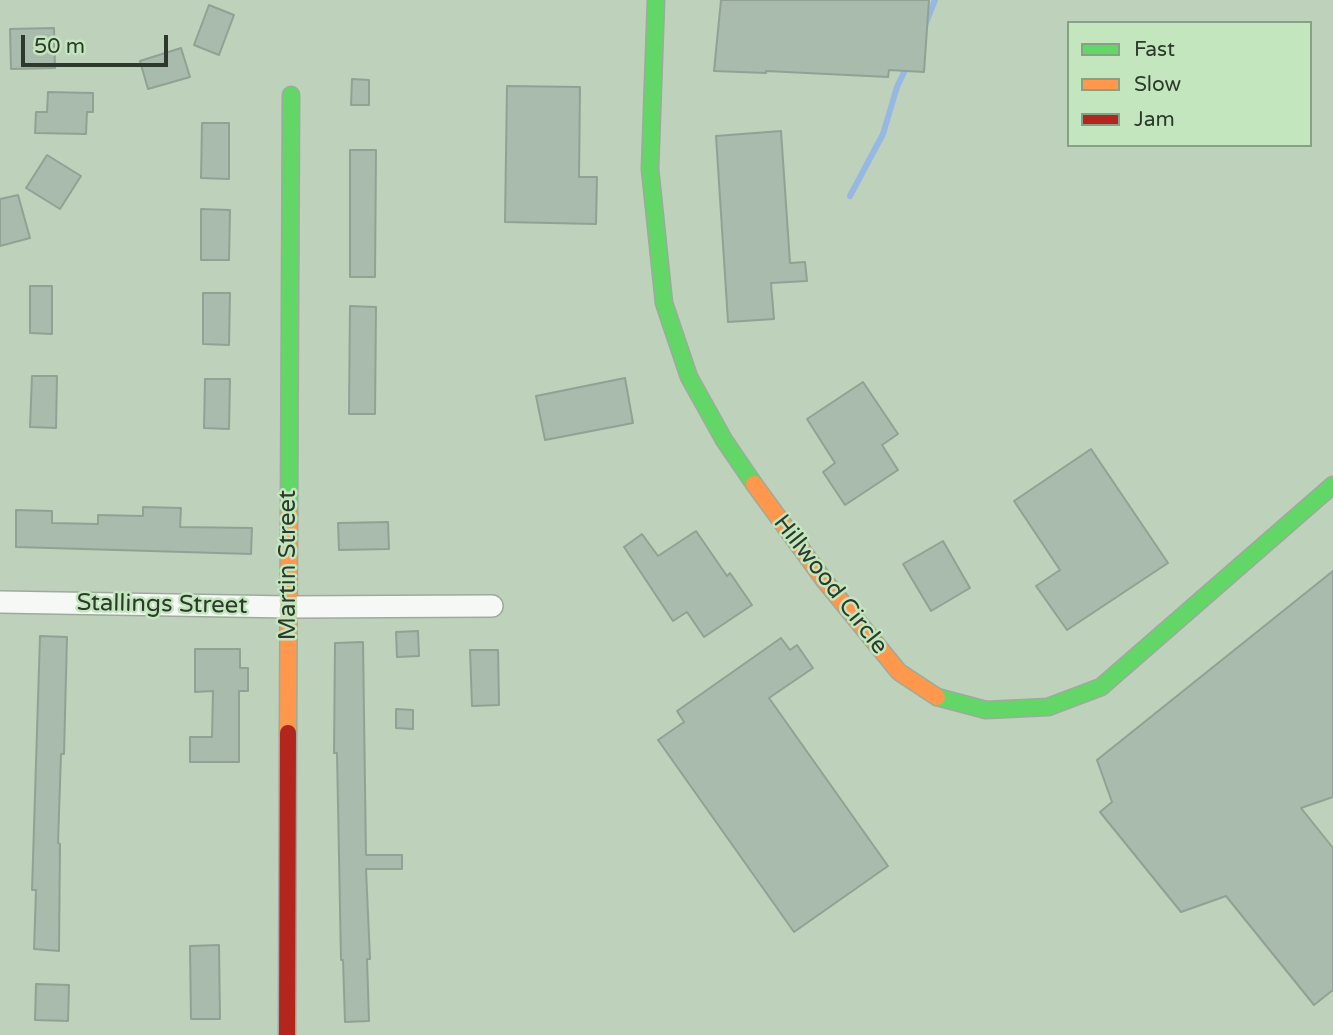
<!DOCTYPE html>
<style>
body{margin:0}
#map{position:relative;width:1333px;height:1035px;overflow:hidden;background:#bed1bb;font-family:"Varela Round",sans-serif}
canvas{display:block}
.legend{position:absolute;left:1067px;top:21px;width:245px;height:126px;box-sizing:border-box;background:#c3e6bf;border:2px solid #87a184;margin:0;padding:9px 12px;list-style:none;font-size:21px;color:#2d3a2b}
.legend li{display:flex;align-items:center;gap:14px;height:35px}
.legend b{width:35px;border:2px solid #87a184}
.scale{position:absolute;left:21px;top:35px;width:147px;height:32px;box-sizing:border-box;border:4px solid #2d3a2b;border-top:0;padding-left:9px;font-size:21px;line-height:24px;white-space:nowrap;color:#2d3a2b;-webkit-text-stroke:5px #c3e6bf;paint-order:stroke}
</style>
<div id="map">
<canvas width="1333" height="1035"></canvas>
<ul class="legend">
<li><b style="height:9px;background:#63d668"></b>Fast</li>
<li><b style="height:9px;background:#ff974d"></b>Slow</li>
<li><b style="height:9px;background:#b3261e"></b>Jam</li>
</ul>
<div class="scale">50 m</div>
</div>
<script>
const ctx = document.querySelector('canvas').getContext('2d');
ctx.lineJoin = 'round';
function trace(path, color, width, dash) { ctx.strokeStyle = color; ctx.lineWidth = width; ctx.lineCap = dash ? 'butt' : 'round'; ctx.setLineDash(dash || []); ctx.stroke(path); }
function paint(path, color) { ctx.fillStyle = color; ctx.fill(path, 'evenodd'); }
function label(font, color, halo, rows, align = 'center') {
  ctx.font = font + ' "Varela Round",sans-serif'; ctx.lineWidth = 5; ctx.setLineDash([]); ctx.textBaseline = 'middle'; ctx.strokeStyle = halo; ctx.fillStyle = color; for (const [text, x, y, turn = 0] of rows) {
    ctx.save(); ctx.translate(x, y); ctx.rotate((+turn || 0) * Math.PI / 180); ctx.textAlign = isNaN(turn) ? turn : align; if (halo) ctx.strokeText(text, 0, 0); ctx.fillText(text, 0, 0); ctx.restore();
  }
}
trace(new Path2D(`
 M 924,28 L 935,0
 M 850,196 L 883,134 L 897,87 L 907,66`), '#98b8e4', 6);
const building = new Path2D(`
 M 721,0 L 929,0 L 924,72 L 889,70 L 888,77 L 766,71 L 766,73 L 714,71 Z
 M 209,5 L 234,15 L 219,55 L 194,45 Z
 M 54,28 L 55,68 L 11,69 L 10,29 Z
 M 181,48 L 190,77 L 148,89 L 140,61 Z
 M 352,79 L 369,80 L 369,105 L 351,105 Z
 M 507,86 L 580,87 L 579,177 L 597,177 L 596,224 L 505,222 Z
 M 48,92 L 93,93 L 93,112 L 87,112 L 86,134 L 35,133 L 36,112 L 47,112 Z
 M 202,123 L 229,123 L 229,179 L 201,178 Z
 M 781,131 L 790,263 L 805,262 L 807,281 L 771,283 L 774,319 L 728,322 L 716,136 Z
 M 350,150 L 376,150 L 375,277 L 350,277 Z
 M 47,155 L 81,176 L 60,209 L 26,188 Z
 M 18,195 L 30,238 L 0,246 L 0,199 Z
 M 201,209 L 230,210 L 229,260 L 201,260 Z
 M 30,286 L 52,286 L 52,334 L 30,333 Z
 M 203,293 L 230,293 L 229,345 L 203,344 Z
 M 350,306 L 376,307 L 375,414 L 349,414 Z
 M 32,376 L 57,376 L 56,428 L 30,427 Z
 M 625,378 L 633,423 L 545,440 L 536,396 Z
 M 205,379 L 230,379 L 229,429 L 204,428 Z
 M 863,382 L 898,434 L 882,445 L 898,470 L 845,505 L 823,472 L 835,463 L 807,419 Z
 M 1091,449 L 1168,563 L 1067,630 L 1036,586 L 1060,570 L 1014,501 Z
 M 143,507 L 181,508 L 180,527 L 252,528 L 251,554 L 16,547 L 16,510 L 52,511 L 52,523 L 98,524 L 98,515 L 143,516 Z
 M 388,522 L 389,549 L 339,550 L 338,523 Z
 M 696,531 L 727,576 L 730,573 L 752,605 L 704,637 L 687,612 L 673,621 L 624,547 L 642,534 L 658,556 Z
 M 943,541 L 970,588 L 931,611 L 903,564 Z
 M 1333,571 L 1333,797 L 1301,808 L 1333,848 L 1333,990 L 1314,1005 L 1226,896 L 1181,912 L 1100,812 L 1112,802 L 1097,760 Z
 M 418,631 L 419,656 L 397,657 L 396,632 Z
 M 40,636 L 67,637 L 64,754 L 61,754 L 58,843 L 60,844 L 59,951 L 34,949 L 36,890 L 32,890 Z
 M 781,638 L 790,650 L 797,645 L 813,668 L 769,698 L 888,866 L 794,932 L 658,740 L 684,722 L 677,711 Z
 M 363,642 L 366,855 L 402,855 L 402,869 L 366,869 L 370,959 L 367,959 L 369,1021 L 345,1022 L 343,960 L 341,960 L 337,753 L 334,753 L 335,643 Z
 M 195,649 L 240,649 L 240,668 L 248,668 L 248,691 L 239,691 L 239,762 L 190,762 L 190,737 L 212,737 L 213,691 L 195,692 Z
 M 470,650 L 498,650 L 499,705 L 472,706 Z
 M 396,709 L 413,710 L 413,729 L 396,728 Z
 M 219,945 L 220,1019 L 191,1019 L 190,946 Z
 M 36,984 L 69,985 L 68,1021 L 35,1020 Z`);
paint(building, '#a9bbac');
trace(building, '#91a294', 2);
const street = new Path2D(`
 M 0,602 L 289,607 L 492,606`);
const fast = new Path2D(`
 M 656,0 L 650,169 L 664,303 L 689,377 L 724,440 L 754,484
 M 289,513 L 291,95
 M 937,697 L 986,710 L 1048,707 L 1101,687 L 1333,485`);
const slow = new Path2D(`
 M 754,484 L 824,580 L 899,672 L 937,697
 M 288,733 L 289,513`);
const jam = new Path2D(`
 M 287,1035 L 288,733`);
trace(street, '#9cab9b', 24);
trace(fast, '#9cab9b', 19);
trace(slow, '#9cab9b', 19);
trace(jam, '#9cab9b', 19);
trace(street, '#f5f8f5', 21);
trace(fast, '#63d668', 16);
trace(slow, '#ff974d', 16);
trace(jam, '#b3261e', 16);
label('24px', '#2d3a2b', '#c3e6bf', [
 ["Martin Street",289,565,-90],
 ["Hillwood Circle",830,585,52],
 ["Stallings Street",162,605,1]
]);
</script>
